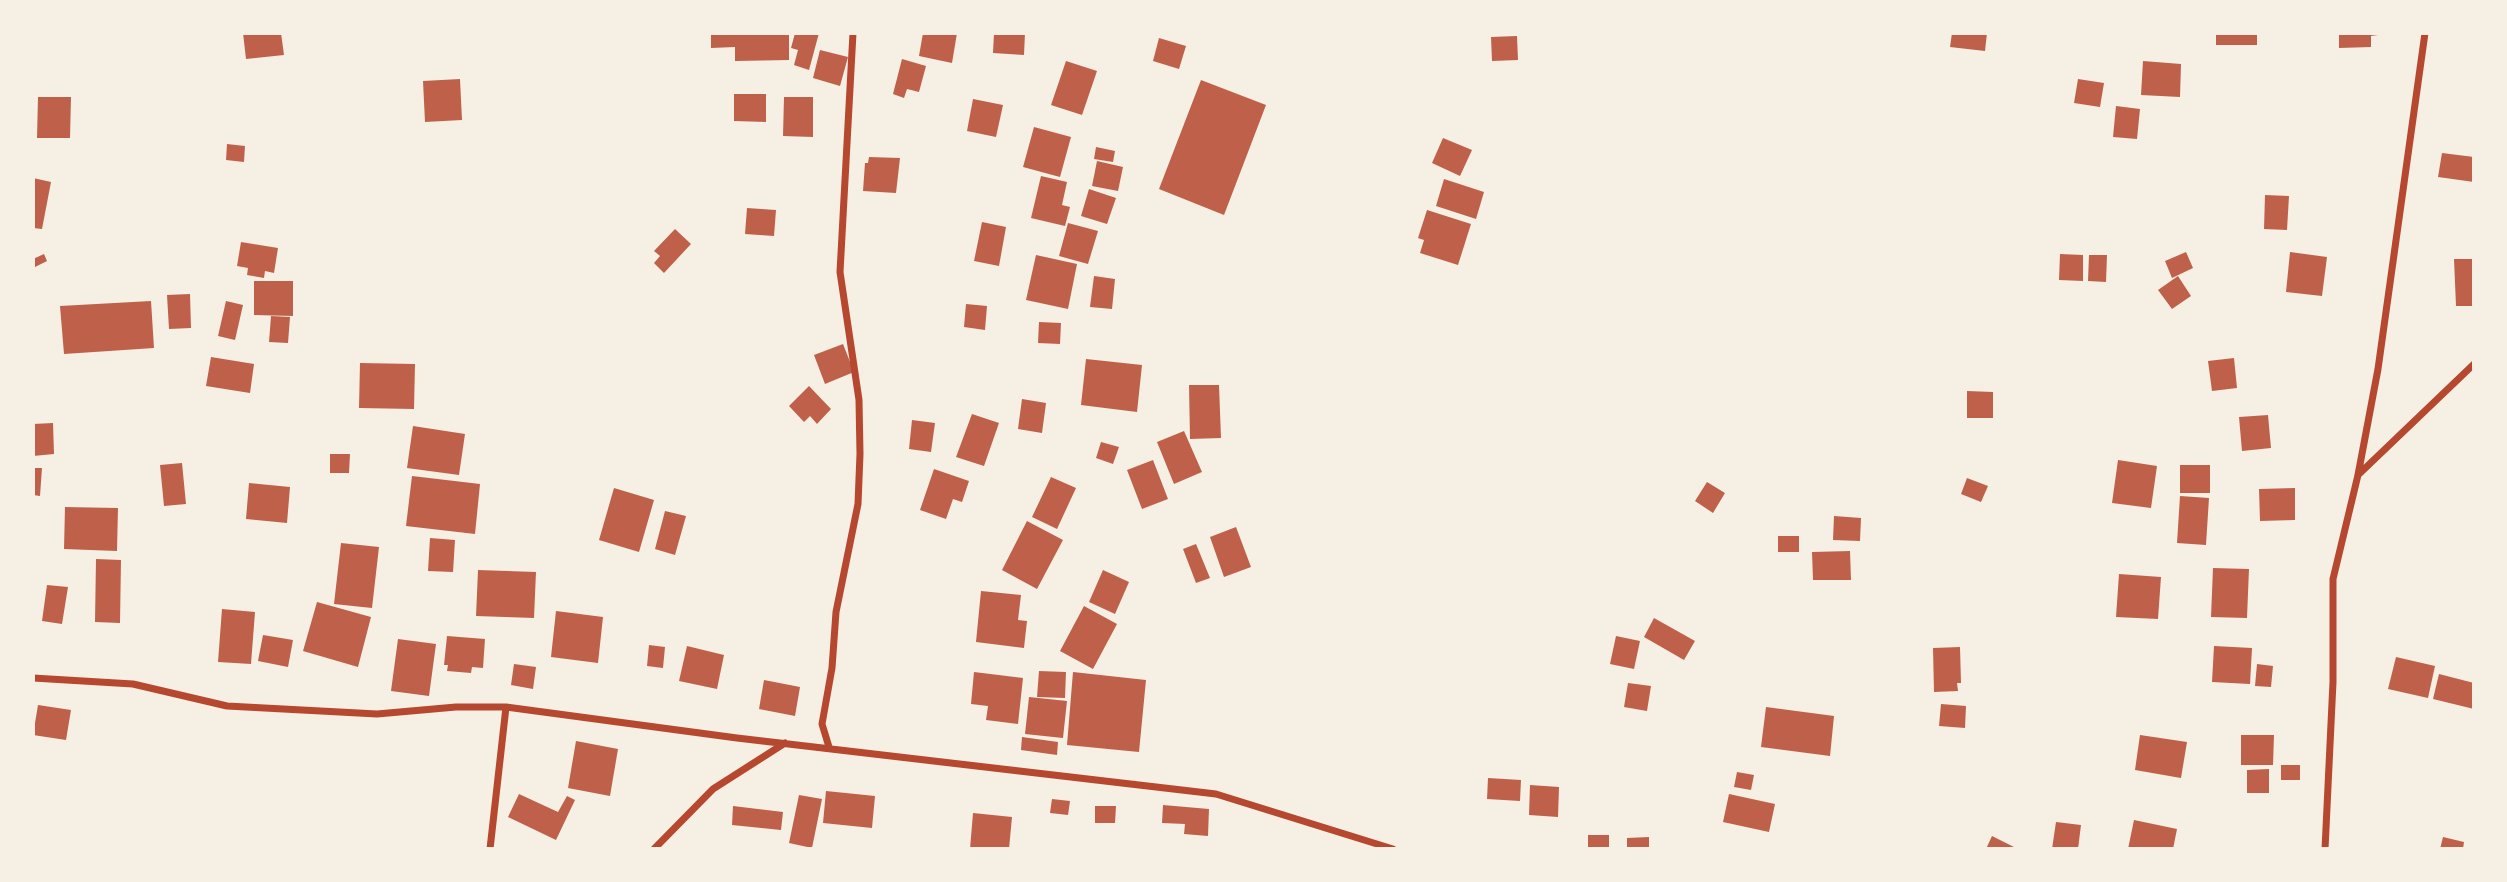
<!DOCTYPE html>
<style>
body{margin:0}
#map{position:relative;width:2507px;height:882px;overflow:hidden;background:#f6efe4;font-family:"Sofia Sans Condensed",sans-serif}
canvas{display:block}
.frame{position:absolute;inset:0;border:35px solid #f6efe4;pointer-events:none}
</style>
<div id="map">
<canvas width="2507" height="882"></canvas>
<div class="frame"></div>
</div>
<script>
const ctx = document.querySelector('canvas').getContext('2d');
ctx.lineJoin = 'round';
function paint(path, color) { ctx.fillStyle = color; ctx.fill(path, 'evenodd'); }
function trace(path, color, width, dash) { ctx.strokeStyle = color; ctx.lineWidth = width; ctx.lineCap = dash ? 'butt' : 'round'; ctx.setLineDash(dash || []); ctx.stroke(path); }
paint(new Path2D(`
 M 243,33 L 281,33 L 284,55 L 246,59 Z
 M 711,33 L 789,33 L 789,60 L 735,61 L 735,47 L 711,48 Z
 M 795,33 L 819,33 L 809,70 L 794,65 L 798,50 L 791,48 Z
 M 923,33 L 957,33 L 952,63 L 919,56 Z
 M 994,33 L 1025,33 L 1024,55 L 993,53 Z
 M 1952,33 L 1987,33 L 1985,51 L 1950,47 Z
 M 2216,33 L 2257,33 L 2257,45 L 2216,45 Z
 M 2339,33 L 2378,33 L 2378,35 L 2371,36 L 2371,47 L 2339,48 Z
 M 1517,36 L 1518,60 L 1492,61 L 1491,37 Z
 M 1159,38 L 1186,46 L 1179,69 L 1153,61 Z
 M 820,50 L 848,57 L 840,86 L 813,78 Z
 M 902,59 L 926,66 L 919,92 L 907,89 L 904,98 L 893,94 Z
 M 1066,61 L 1097,71 L 1082,115 L 1051,105 Z
 M 2143,61 L 2181,64 L 2180,97 L 2141,95 Z
 M 460,79 L 462,120 L 425,122 L 423,81 Z
 M 2078,79 L 2104,83 L 2100,107 L 2074,103 Z
 M 1201,80 L 1266,105 L 1224,215 L 1159,189 Z
 M 734,94 L 766,94 L 766,122 L 734,121 Z
 M 38,97 L 71,97 L 70,138 L 37,138 Z
 M 784,97 L 813,97 L 813,137 L 783,136 Z
 M 973,99 L 1003,105 L 996,137 L 967,131 Z
 M 2116,106 L 2140,109 L 2137,139 L 2113,137 Z
 M 1034,127 L 1071,137 L 1060,177 L 1023,167 Z
 M 1443,138 L 1472,150 L 1460,176 L 1432,163 Z
 M 227,144 L 245,146 L 244,162 L 226,160 Z
 M 1096,147 L 1115,151 L 1113,162 L 1094,159 Z
 M 2442,153 L 2474,157 L 2474,182 L 2438,177 Z
 M 869,157 L 900,158 L 896,193 L 863,191 L 865,163 L 868,163 Z
 M 1097,161 L 1123,167 L 1118,191 L 1092,186 Z
 M 1041,176 L 1067,182 L 1062,205 L 1070,207 L 1065,226 L 1031,218 Z
 M 33,178 L 51,182 L 42,229 L 33,228 Z
 M 1444,179 L 1484,192 L 1476,219 L 1436,206 Z
 M 1089,189 L 1116,198 L 1107,224 L 1081,216 Z
 M 2265,195 L 2289,196 L 2287,230 L 2264,229 Z
 M 747,208 L 776,210 L 774,236 L 745,234 Z
 M 1427,210 L 1471,224 L 1458,265 L 1420,253 L 1424,240 L 1418,238 Z
 M 982,222 L 1006,227 L 999,266 L 974,261 Z
 M 1068,223 L 1098,231 L 1088,264 L 1059,256 Z
 M 675,229 L 691,244 L 664,273 L 654,263 L 660,256 L 654,251 Z
 M 241,242 L 278,248 L 274,273 L 265,271 L 264,278 L 247,275 L 248,268 L 237,266 Z
 M 2186,252 L 2193,268 L 2172,278 L 2165,261 Z
 M 2290,252 L 2327,257 L 2322,296 L 2286,292 Z
 M 44,254 L 47,261 L 35,267 L 33,259 Z
 M 2060,254 L 2083,255 L 2083,281 L 2059,280 Z
 M 1036,255 L 1077,264 L 1068,309 L 1026,300 Z
 M 2089,255 L 2107,255 L 2106,282 L 2088,281 Z
 M 2454,259 L 2474,259 L 2474,306 L 2456,306 Z
 M 1094,276 L 1115,279 L 1112,309 L 1090,307 Z
 M 2178,276 L 2191,296 L 2172,309 L 2158,290 Z
 M 254,281 L 293,281 L 293,316 L 254,315 Z
 M 190,294 L 191,328 L 169,329 L 167,295 Z
 M 151,301 L 154,348 L 64,354 L 60,306 Z
 M 226,301 L 243,305 L 235,340 L 218,336 Z
 M 966,304 L 987,306 L 985,330 L 964,327 Z
 M 271,316 L 290,317 L 288,343 L 269,342 Z
 M 1039,322 L 1061,323 L 1060,344 L 1038,343 Z
 M 843,344 L 854,372 L 825,384 L 814,355 Z
 M 211,357 L 254,364 L 250,393 L 206,386 Z
 M 2234,358 L 2237,388 L 2212,391 L 2208,361 Z
 M 1086,359 L 1142,365 L 1137,412 L 1081,405 Z
 M 360,363 L 415,364 L 414,409 L 359,408 Z
 M 1189,385 L 1219,385 L 1221,438 L 1190,439 Z
 M 809,386 L 831,409 L 817,424 L 810,416 L 804,422 L 789,406 Z
 M 1967,391 L 1993,392 L 1993,418 L 1967,418 Z
 M 1022,399 L 1046,403 L 1042,433 L 1018,429 Z
 M 972,414 L 999,423 L 984,466 L 956,457 Z
 M 2268,415 L 2271,448 L 2242,451 L 2239,417 Z
 M 912,420 L 935,423 L 931,452 L 909,449 Z
 M 53,423 L 54,454 L 33,456 L 33,424 Z
 M 413,426 L 465,434 L 459,475 L 407,468 Z
 M 1184,431 L 1202,472 L 1174,484 L 1157,442 Z
 M 1101,442 L 1119,447 L 1113,464 L 1096,458 Z
 M 330,454 L 350,454 L 349,473 L 330,473 Z
 M 1153,460 L 1168,499 L 1142,509 L 1127,470 Z
 M 2118,460 L 2157,466 L 2151,508 L 2112,503 Z
 M 182,463 L 186,504 L 164,506 L 160,465 Z
 M 2180,465 L 2210,465 L 2210,493 L 2180,493 Z
 M 33,468 L 42,468 L 40,496 L 33,495 Z
 M 934,469 L 969,481 L 962,502 L 953,499 L 946,519 L 920,510 Z
 M 412,476 L 480,484 L 475,534 L 406,526 Z
 M 1051,477 L 1076,488 L 1057,529 L 1032,517 Z
 M 1967,478 L 1988,486 L 1981,502 L 1961,494 Z
 M 1707,482 L 1725,493 L 1713,513 L 1695,501 Z
 M 249,483 L 290,487 L 287,523 L 246,519 Z
 M 614,488 L 654,500 L 639,552 L 599,540 Z
 M 2295,488 L 2295,520 L 2260,521 L 2259,489 Z
 M 2180,496 L 2209,498 L 2206,545 L 2177,543 Z
 M 65,507 L 118,508 L 117,551 L 64,549 Z
 M 665,511 L 686,516 L 675,555 L 655,549 Z
 M 1834,516 L 1861,518 L 1860,541 L 1833,540 Z
 M 1027,521 L 1063,540 L 1037,589 L 1002,570 Z
 M 1236,527 L 1251,567 L 1224,577 L 1210,537 Z
 M 1778,536 L 1799,536 L 1799,552 L 1778,552 Z
 M 430,538 L 455,540 L 453,572 L 428,571 Z
 M 341,543 L 379,547 L 372,608 L 334,604 Z
 M 1196,544 L 1210,578 L 1196,583 L 1183,549 Z
 M 1850,551 L 1851,580 L 1813,580 L 1812,552 Z
 M 96,559 L 121,560 L 120,623 L 95,622 Z
 M 2213,568 L 2249,569 L 2247,618 L 2211,617 Z
 M 478,570 L 536,572 L 534,618 L 476,616 Z
 M 1103,570 L 1129,582 L 1115,614 L 1089,602 Z
 M 2119,574 L 2161,577 L 2158,619 L 2116,617 Z
 M 47,585 L 68,587 L 62,624 L 42,621 Z
 M 981,591 L 1021,595 L 1018,620 L 1027,621 L 1024,648 L 976,642 Z
 M 317,602 L 371,617 L 358,667 L 303,651 Z
 M 1084,606 L 1117,624 L 1093,669 L 1060,651 Z
 M 222,609 L 255,612 L 251,664 L 218,662 Z
 M 556,611 L 603,617 L 598,663 L 551,657 Z
 M 1654,618 L 1695,641 L 1684,660 L 1644,637 Z
 M 263,635 L 293,640 L 288,667 L 258,661 Z
 M 447,636 L 485,639 L 483,668 L 472,667 L 471,673 L 447,671 L 448,665 L 444,665 Z
 M 1616,636 L 1640,641 L 1634,669 L 1610,664 Z
 M 398,639 L 436,644 L 429,696 L 391,691 Z
 M 649,645 L 665,647 L 663,668 L 647,666 Z
 M 687,646 L 724,655 L 717,689 L 679,681 Z
 M 2214,646 L 2252,648 L 2250,684 L 2212,682 Z
 M 1960,647 L 1961,683 L 1957,683 L 1958,691 L 1934,692 L 1933,648 Z
 M 2396,657 L 2435,666 L 2428,698 L 2388,689 Z
 M 514,664 L 536,667 L 533,689 L 511,685 Z
 M 2257,664 L 2273,666 L 2271,687 L 2255,686 Z
 M 1039,671 L 1066,672 L 1065,698 L 1037,697 Z
 M 974,672 L 1023,678 L 1018,724 L 986,720 L 988,706 L 971,704 Z
 M 1073,672 L 1146,680 L 1139,752 L 1067,745 Z
 M 2439,674 L 2474,683 L 2474,709 L 2433,699 Z
 M 764,680 L 800,687 L 795,716 L 759,709 Z
 M 1628,683 L 1651,686 L 1647,711 L 1624,707 Z
 M 1029,697 L 1067,701 L 1063,738 L 1025,734 Z
 M 1941,704 L 1966,706 L 1965,728 L 1939,726 Z
 M 38,705 L 71,710 L 66,740 L 33,735 Z
 M 1766,707 L 1834,716 L 1830,756 L 1761,747 Z
 M 2140,735 L 2187,742 L 2181,778 L 2135,770 Z
 M 2241,735 L 2274,735 L 2273,765 L 2241,765 Z
 M 1022,737 L 1058,742 L 1057,755 L 1021,750 Z
 M 576,741 L 618,749 L 610,796 L 568,788 Z
 M 2281,765 L 2300,765 L 2300,780 L 2281,780 Z
 M 2269,769 L 2269,793 L 2247,793 L 2247,770 Z
 M 1737,772 L 1754,775 L 1751,790 L 1734,787 Z
 M 1488,778 L 1521,780 L 1520,801 L 1487,799 Z
 M 1530,785 L 1559,787 L 1558,817 L 1529,815 Z
 M 826,791 L 875,796 L 872,828 L 823,823 Z
 M 519,794 L 558,812 L 567,796 L 575,800 L 556,840 L 508,817 Z
 M 1729,794 L 1775,804 L 1769,832 L 1723,822 Z
 M 799,795 L 822,799 L 812,848 L 789,843 Z
 M 1052,799 L 1070,801 L 1068,815 L 1050,813 Z
 M 1163,805 L 1209,809 L 1208,836 L 1184,834 L 1185,824 L 1162,823 Z
 M 733,806 L 783,812 L 781,830 L 732,825 Z
 M 1095,806 L 1116,806 L 1115,823 L 1095,823 Z
 M 973,813 L 1012,817 L 1009,849 L 970,849 Z
 M 2134,820 L 2177,829 L 2173,849 L 2128,849 Z
 M 2056,822 L 2081,825 L 2078,849 L 2052,849 Z
 M 1588,835 L 1609,835 L 1609,849 L 1588,849 Z
 M 1992,836 L 2018,849 L 1986,849 Z
 M 1649,837 L 1649,849 L 1627,849 L 1627,838 Z
 M 2443,837 L 2464,842 L 2463,849 L 2440,849 Z`), '#bf614a');
trace(new Path2D(`
 M 2358,475 L 2474,364
 M 33,678 L 133,684 L 227,706 L 377,714 L 456,707 L 506,707 L 737,738 L 1216,794 L 1393,849
 M 829,747 L 822,724 L 832,668 L 836,612 L 858,504 L 860,454 L 859,400 L 840,272 L 853,33
 M 490,849 L 506,707
 M 654,849 L 713,789 L 785,743
 M 2325,849 L 2333,682 L 2333,579 L 2358,475 L 2378,369 L 2425,33`), '#b5482f', 7);
</script>
